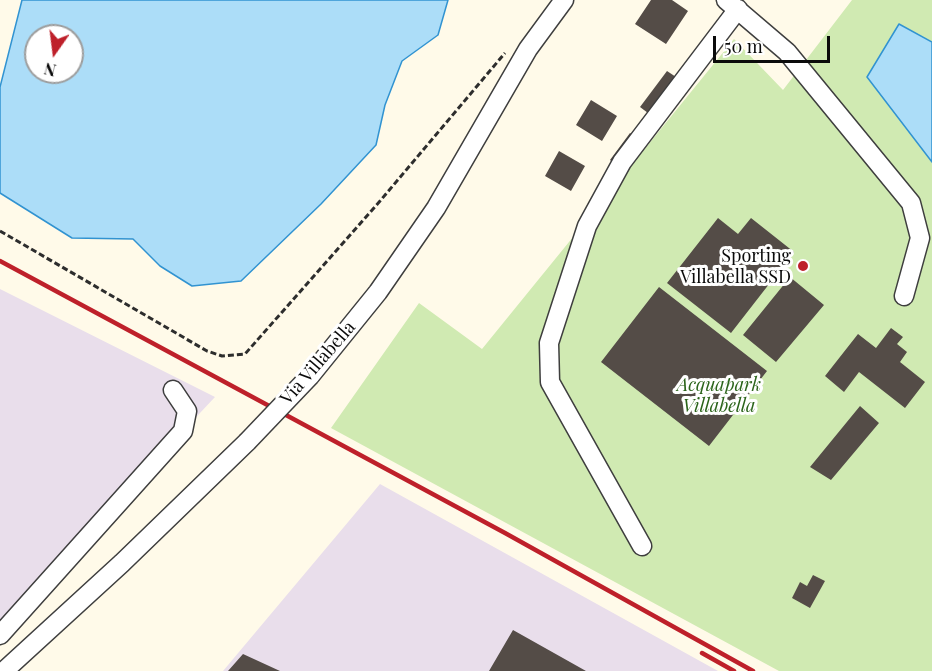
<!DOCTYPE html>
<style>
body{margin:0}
#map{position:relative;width:932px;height:671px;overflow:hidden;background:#fffae9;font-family:"Playfair Display",serif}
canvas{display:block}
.north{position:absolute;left:24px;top:24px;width:60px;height:60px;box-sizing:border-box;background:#fff;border:2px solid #9d9d9d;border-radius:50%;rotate:194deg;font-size:16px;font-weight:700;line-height:24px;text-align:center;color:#0b0b0b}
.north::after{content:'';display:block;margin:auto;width:21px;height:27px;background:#be202a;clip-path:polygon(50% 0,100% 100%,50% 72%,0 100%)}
.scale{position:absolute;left:713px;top:36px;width:117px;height:27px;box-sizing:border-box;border:3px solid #0b0b0b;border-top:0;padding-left:8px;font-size:18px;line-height:21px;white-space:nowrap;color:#0b0b0b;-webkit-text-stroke:4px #fff;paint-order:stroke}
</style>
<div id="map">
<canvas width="932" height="671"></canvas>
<div class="north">N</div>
<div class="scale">50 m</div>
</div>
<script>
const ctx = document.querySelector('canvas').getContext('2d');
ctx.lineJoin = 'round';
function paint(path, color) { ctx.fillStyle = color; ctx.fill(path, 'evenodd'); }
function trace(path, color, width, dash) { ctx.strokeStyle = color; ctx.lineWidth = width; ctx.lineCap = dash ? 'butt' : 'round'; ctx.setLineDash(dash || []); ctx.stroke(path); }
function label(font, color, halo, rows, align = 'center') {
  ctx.font = font + ' "Playfair Display",serif'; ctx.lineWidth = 6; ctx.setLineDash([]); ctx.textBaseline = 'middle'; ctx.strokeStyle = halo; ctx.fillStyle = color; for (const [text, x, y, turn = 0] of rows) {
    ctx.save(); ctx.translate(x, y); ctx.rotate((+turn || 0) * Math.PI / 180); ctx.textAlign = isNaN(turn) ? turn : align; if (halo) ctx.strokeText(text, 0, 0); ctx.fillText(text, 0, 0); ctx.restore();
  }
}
paint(new Path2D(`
 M 0,289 L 215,397 L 0,626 Z
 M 380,484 L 718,671 L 223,671 Z`), '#e9deeb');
paint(new Path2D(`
 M 852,0 L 932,0 L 932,671 L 779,671 L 331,428 L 419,303 L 482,349 L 734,39 L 783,90 Z`), '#d0eab2');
const water = new Path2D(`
 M 22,0 L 448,0 L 438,35 L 402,61 L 385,105 L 376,145 L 321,204 L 241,281 L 192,286 L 160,266 L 133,239 L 72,238 L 0,193 L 0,87 ZM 36,36 L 72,36 L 72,72 L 36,72 Z
 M 899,24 L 932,42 L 932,162 L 867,77 Z`);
paint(water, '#acddf8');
trace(water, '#3193d1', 1.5);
paint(new Path2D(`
 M 651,0 L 672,0 L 688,11 L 666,44 L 635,24 Z
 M 667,71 L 679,79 L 652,116 L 640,107 Z
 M 591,100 L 617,116 L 602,141 L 576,125 Z
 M 630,133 L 636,137 L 615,164 L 610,160 Z
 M 559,151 L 585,166 L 571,191 L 545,176 Z
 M 718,218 L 738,234 L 751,218 L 794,252 L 731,333 L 667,283 Z
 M 790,277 L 824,305 L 776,362 L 743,335 Z
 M 659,287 L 767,371 L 709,446 L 601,362 Z
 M 891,328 L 903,337 L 897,344 L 907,352 L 900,362 L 925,382 L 905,408 L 859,372 L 844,392 L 825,376 L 858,334 L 876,348 Z
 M 860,406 L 879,423 L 831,480 L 810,467 Z
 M 813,575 L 825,581 L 810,608 L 792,598 L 800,582 L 807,586 Z
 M 513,630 L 586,671 L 489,671 Z
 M 243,654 L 280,671 L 228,671 Z`), '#544c47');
const minor = new Path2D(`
 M 726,0 L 787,52 L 911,203 L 920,238 L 904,296
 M 310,376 L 378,292 L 436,208 L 528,49 L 564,0
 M 642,546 L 550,382 L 549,343 L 587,226 L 622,162 L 738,9
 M 0,635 L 183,431 L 187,411 L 173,390
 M 4,671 L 122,563 L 247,442`);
trace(minor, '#3e3e3e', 21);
trace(new Path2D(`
 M 0,231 L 207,351 L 222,356 L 245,354 L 380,201 L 505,53`), '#2d2d2d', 3, [6, 3]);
trace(minor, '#fff', 18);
trace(new Path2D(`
 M 0,261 L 505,533 L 753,671
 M 702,653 L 734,671`), '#be202a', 4.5);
const minorBridge = new Path2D(`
 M 247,442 L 310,376`);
trace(minorBridge, '#3e3e3e', 21, []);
trace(minorBridge, '#fff', 18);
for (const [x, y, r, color] of [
 [803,266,6,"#be202a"]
]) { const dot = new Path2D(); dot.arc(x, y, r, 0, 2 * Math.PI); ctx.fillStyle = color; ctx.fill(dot); trace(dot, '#fff', 2); }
label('18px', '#0b0b0b', '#fff', [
 ["Sporting",791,256],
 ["Villabella SSD",791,277]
], 'right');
label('18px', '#0b0b0b', '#fff', [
 ["Via Villabella",318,363,-49]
]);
label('italic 18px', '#2b641a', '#fff', [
 ["Acquapark",719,385],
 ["Villabella",719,406]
]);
</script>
